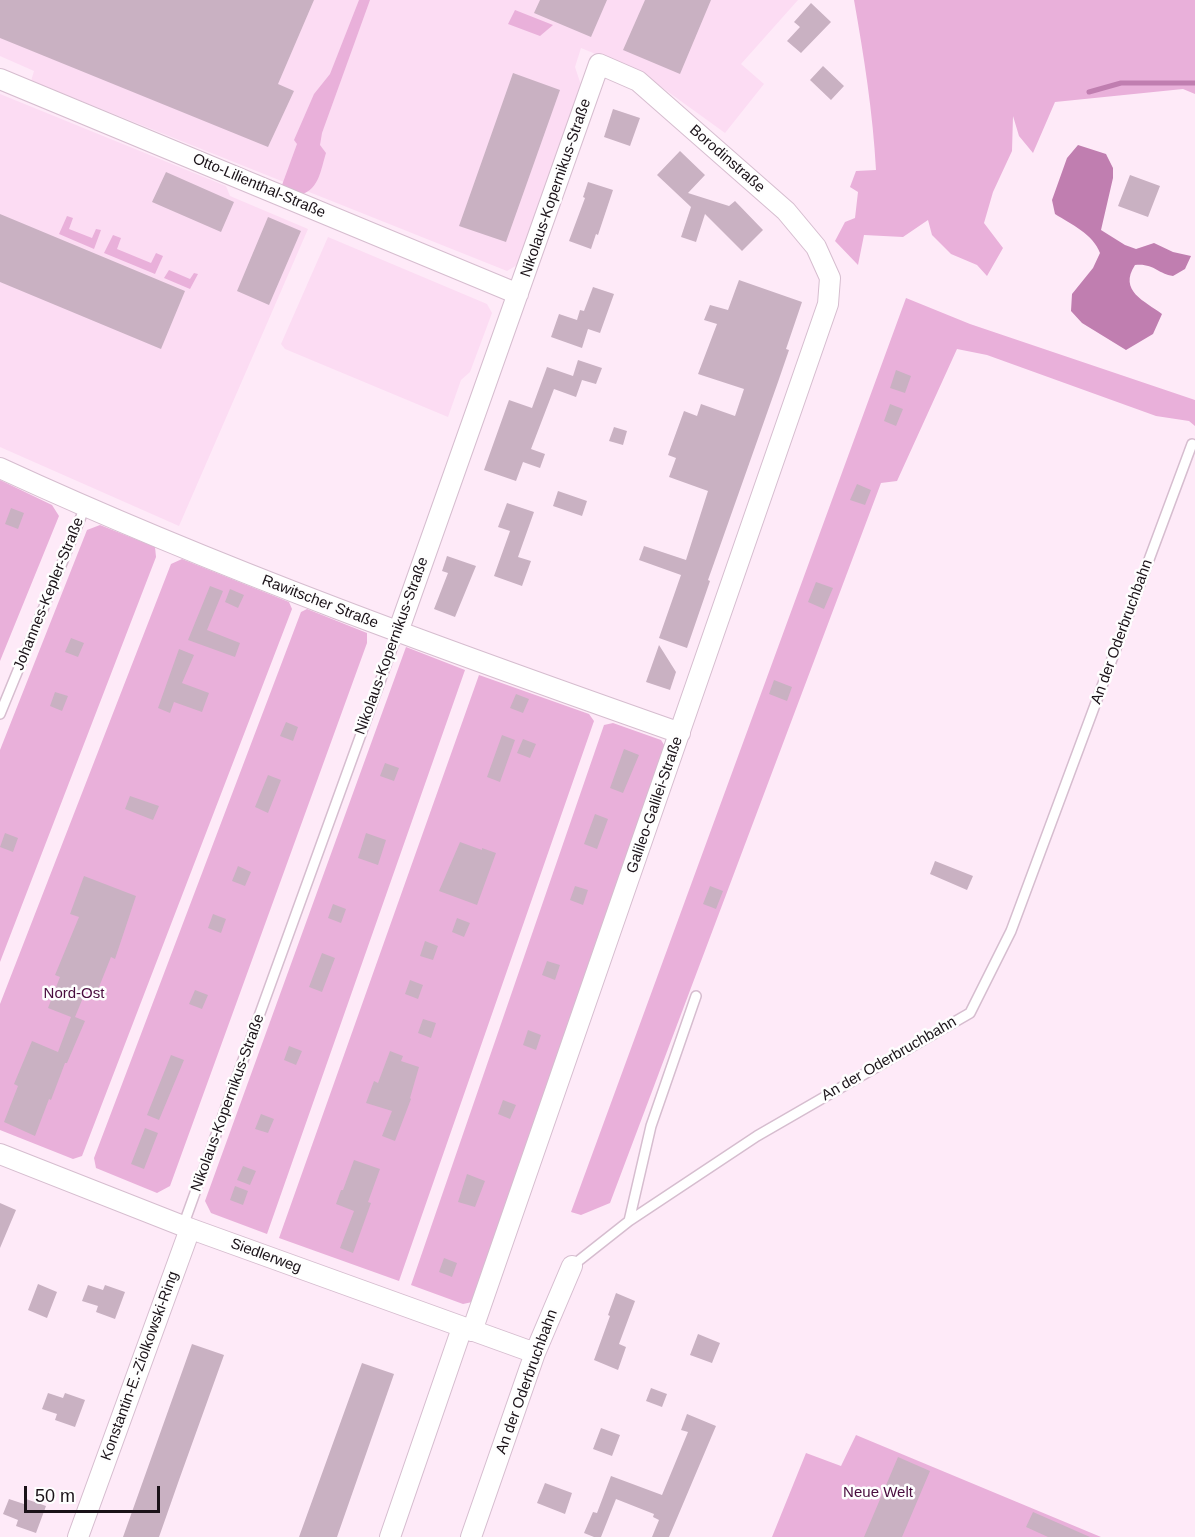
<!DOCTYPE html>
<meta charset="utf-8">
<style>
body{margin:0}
#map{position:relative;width:1195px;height:1537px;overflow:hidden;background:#feeaf8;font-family:Helvetica,sans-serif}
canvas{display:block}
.scale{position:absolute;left:24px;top:1486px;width:136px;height:27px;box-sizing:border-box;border:3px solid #1a1218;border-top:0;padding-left:8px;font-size:18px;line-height:21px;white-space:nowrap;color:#1a1218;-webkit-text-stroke:4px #fefefe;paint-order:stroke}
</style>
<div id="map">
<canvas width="1195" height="1537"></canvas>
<div class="scale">50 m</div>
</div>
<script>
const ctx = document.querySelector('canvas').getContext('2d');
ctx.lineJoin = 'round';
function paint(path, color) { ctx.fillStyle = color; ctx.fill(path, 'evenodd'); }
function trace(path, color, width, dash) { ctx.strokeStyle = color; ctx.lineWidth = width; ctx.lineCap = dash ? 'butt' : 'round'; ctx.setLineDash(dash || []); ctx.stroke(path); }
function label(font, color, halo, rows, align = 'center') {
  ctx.font = font + ' Helvetica,sans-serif'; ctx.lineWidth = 5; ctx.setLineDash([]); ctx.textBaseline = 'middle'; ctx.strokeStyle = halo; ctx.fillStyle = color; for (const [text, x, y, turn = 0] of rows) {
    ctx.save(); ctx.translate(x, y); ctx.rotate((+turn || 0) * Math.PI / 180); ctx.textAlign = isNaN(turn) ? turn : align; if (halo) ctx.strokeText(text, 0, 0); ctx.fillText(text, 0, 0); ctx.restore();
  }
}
paint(new Path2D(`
 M 0,0 L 798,0 L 741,64 L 764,84 L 725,133 L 642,73 L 581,48 L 575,67 L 581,85 L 577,98 L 517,265 L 507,271 L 31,81 L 34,71 L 0,56 Z
 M 0,94 L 226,186 L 230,196 L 308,229 L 179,526 L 0,447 Z
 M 328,237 L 487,304 L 492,313 L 470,372 L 461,380 L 448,417 L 285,349 L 281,344 Z`), '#fcdcf3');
paint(new Path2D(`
 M 359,0 L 370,0 L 322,133 L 320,145 L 326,153 C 321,169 319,189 302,194 L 282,185 L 297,144 L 294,140 L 314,94 L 330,74 Z
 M 854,0 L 1195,0 L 1195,94 L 1183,89 L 1055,102 L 1033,153 L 1019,136 L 1013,116 L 1012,151 L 993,192 L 984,223 L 1003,248 L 987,276 L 977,265 L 951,254 L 932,235 L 928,220 L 903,237 L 864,235 L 858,265 L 835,241 L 845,222 L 855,218 L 858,192 L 850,187 L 856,171 L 876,170 C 873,113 864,57 854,0 Z
 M 515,10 L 553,25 L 540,36 L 508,24 Z
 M 67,216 L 73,218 L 69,229 L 92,238 L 96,229 L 101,230 L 94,249 L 59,234 Z
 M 113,235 L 121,238 L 117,249 L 151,263 L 156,253 L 163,256 L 155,274 L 104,253 Z
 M 169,270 L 190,279 L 194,273 L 198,274 L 190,289 L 164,278 Z
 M 906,298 L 970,324 L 1195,400 L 1195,426 L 1189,421 L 1156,416 L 987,355 L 957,349 L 897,481 L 881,483 L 610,1203 L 581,1215 L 571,1212 Z
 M 0,480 L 52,505 L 59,516 L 0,661 Z
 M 100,525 L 155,547 L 156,557 L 0,962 L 0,750 L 87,530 Z
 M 182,559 L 289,602 L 292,609 L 82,1156 L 73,1159 L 0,1130 L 0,1004 L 171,564 Z
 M 307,609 L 367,633 L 367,643 L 170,1186 L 157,1193 L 96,1168 L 94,1158 L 301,612 Z
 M 406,647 L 465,670 L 267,1234 L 211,1213 L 205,1201 Z
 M 479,675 L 589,714 L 594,721 L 399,1281 L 279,1238 Z
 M 613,723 L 661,740 L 666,748 L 477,1301 L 463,1304 L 411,1285 L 604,725 Z
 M 856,1435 L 1101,1537 L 772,1537 L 806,1453 L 841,1466 Z`), '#e9b0da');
paint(new Path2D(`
 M 1078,145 L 1106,154 L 1113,168 L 1113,178 L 1101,230 L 1125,245 L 1136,249 L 1154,243 L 1173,252 L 1191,256 L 1185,269 L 1173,276 C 1158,274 1154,263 1135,265 C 1118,291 1145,301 1162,314 L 1153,334 L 1126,350 L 1082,323 L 1071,311 L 1072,294 L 1093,268 L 1100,253 C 1093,234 1071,224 1055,214 L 1052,200 L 1067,158 Z`), '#c07eb0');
trace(new Path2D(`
 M 1089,92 L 1121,83 L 1195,83`), '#c07eb0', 5);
paint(new Path2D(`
 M 0,0 L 314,0 L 278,84 L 294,91 L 268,147 L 0,38 Z
 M 540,0 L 607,0 L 591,37 L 534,13 Z
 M 645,0 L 711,0 L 680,74 L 623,50 Z
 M 811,3 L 831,22 L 801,53 L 787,41 L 800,27 L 794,22 Z
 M 823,66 L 844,86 L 831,100 L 810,80 Z
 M 513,73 L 560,90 L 506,242 L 459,226 Z
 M 613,109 L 640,118 L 630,146 L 604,137 Z
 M 680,151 L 705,175 L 688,193 L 729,206 L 735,201 L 763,230 L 742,251 L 705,214 L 696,242 L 681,237 L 691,207 L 657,175 Z
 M 166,172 L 234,202 L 221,232 L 152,202 Z
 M 1130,175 L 1160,186 L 1148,217 L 1118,206 Z
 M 588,182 L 613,190 L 598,235 L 596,234 L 591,249 L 569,241 L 585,198 L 583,197 Z
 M 0,214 L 185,291 L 161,349 L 0,282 Z
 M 268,217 L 301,231 L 269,305 L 237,291 Z
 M 739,280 L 802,302 L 786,349 L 789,350 L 778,382 L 708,580 L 710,581 L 687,648 L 659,638 L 681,575 L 639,560 L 644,546 L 686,560 L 708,491 L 669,477 L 676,458 L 668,455 L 684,411 L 697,416 L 701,404 L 735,416 L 744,389 L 698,374 L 717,324 L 704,320 L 710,305 L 728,310 Z
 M 593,287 L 614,294 L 600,333 L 588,329 L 582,348 L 551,337 L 559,314 L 577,320 L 580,310 L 584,311 Z
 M 578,360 L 602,368 L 596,384 L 582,380 L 576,397 L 554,389 L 531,449 L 545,454 L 540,468 L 523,462 L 516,481 L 484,470 L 509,400 L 532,408 L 547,367 L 573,376 Z
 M 896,370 L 911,376 L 905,393 L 890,388 Z
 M 890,404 L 903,409 L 896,426 L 884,421 Z
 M 614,427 L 627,431 L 623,445 L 609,441 Z
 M 857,484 L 871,490 L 865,505 L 850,500 Z
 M 558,491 L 587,501 L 582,516 L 553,506 Z
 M 507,503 L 534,512 L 518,557 L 531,561 L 522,586 L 494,576 L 510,531 L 498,527 Z
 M 11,508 L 24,513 L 18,529 L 5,524 Z
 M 447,556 L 476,566 L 455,617 L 434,609 L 448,573 L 442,571 Z
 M 816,582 L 833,588 L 824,609 L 808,602 Z
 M 210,586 L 223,591 L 207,630 L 240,643 L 235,657 L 188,640 Z
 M 230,589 L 244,595 L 238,608 L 225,602 Z
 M 71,638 L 84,643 L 78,657 L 65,652 Z
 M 659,645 L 676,672 L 670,690 L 646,682 Z
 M 179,649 L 194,655 L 182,683 L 209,693 L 202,712 L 174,702 L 170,713 L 158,708 Z
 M 774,680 L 792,687 L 787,701 L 769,694 Z
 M 55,692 L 68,696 L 62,711 L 50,706 Z
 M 516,694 L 529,699 L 523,713 L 510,708 Z
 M 286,722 L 298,727 L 293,741 L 280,736 Z
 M 502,735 L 515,740 L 500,782 L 487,777 Z
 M 523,739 L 536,744 L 530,758 L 517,753 Z
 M 624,749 L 639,755 L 623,793 L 610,788 Z
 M 385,763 L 399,768 L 394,781 L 380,776 Z
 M 268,775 L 281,780 L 268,813 L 255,807 Z
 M 130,796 L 159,806 L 153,820 L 125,809 Z
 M 595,814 L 608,819 L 597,849 L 584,844 Z
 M 5,833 L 18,838 L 13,852 L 0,847 Z
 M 366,833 L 386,840 L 378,865 L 358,858 Z
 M 460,842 L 482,850 L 482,848 L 496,853 L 477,905 L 439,891 Z
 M 935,861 L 973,876 L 967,890 L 930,874 Z
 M 238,866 L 251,872 L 245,886 L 232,881 Z
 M 84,876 L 136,896 L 115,959 L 111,957 L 97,992 L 87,988 L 75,1017 L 85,1021 L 67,1063 L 65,1063 L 51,1100 L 49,1099 L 35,1136 L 4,1122 L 18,1086 L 14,1084 L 32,1041 L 58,1052 L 71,1017 L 48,1008 L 60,977 L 55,975 L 79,917 L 70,914 Z
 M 575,886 L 588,890 L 583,905 L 570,900 Z
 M 710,886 L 723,891 L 716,909 L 703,904 Z
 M 333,904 L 346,909 L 341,923 L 328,918 Z
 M 213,914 L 226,919 L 221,933 L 208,928 Z
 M 457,918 L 470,923 L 464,937 L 452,932 Z
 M 425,941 L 438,946 L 433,960 L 420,956 Z
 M 322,953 L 335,958 L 322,992 L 309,987 Z
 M 547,961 L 560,965 L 555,980 L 542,975 Z
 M 410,980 L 423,985 L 418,999 L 405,994 Z
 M 195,990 L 208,995 L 202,1009 L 189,1004 Z
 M 423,1019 L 436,1023 L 431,1038 L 418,1033 Z
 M 528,1030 L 541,1035 L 536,1050 L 523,1045 Z
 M 289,1046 L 302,1051 L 296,1065 L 284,1060 Z
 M 390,1051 L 403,1056 L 401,1061 L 419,1067 L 410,1098 L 411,1099 L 395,1141 L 382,1136 L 392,1111 L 366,1103 L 374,1081 L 378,1083 Z
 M 171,1055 L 184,1060 L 159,1120 L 147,1115 Z
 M 503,1100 L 516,1105 L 510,1119 L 498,1114 Z
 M 261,1114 L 274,1119 L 268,1133 L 255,1129 Z
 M 145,1128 L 158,1133 L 144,1169 L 131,1164 Z
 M 354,1160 L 380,1169 L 368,1202 L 371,1203 L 353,1253 L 340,1248 L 354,1211 L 336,1204 L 341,1190 L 343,1190 Z
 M 243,1166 L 256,1171 L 250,1185 L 237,1180 Z
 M 467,1174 L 485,1181 L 475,1207 L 458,1202 Z
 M 235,1186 L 248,1191 L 243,1205 L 230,1200 Z
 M 0,1203 L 16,1210 L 0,1248 Z
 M 444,1258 L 457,1263 L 452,1277 L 439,1272 Z
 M 38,1284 L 57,1292 L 47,1318 L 28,1310 Z
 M 88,1285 L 103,1290 L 105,1285 L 125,1292 L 115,1319 L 96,1312 L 98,1306 L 82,1301 Z
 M 616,1293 L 635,1301 L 619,1344 L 626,1347 L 618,1370 L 594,1360 L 610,1316 L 608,1315 Z
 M 698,1334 L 720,1343 L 712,1363 L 690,1355 Z
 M 192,1344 L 224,1355 L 179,1480 L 159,1537 L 123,1537 Z
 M 362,1363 L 394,1374 L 337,1537 L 299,1537 Z
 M 651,1388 L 667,1394 L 662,1407 L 646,1401 Z
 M 48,1393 L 63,1398 L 65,1393 L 85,1400 L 75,1427 L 55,1420 L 57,1414 L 42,1409 Z
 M 687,1414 L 716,1426 L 669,1537 L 652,1537 L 659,1520 L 653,1517 L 654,1514 L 616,1499 L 601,1537 L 594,1537 L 584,1533 L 593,1512 L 597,1513 L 611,1476 L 662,1495 L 688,1432 L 681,1430 Z
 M 601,1428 L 620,1435 L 612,1456 L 593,1449 Z
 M 898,1457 L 930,1471 L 902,1537 L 864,1537 Z
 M 545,1483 L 572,1493 L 565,1514 L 537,1503 Z
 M 9,1499 L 24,1504 L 26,1499 L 46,1506 L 36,1533 L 16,1526 L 18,1520 L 3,1514 Z
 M 1033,1512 L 1049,1519 L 1090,1537 L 1048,1537 L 1026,1527 Z`), '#c9b1c2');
const service = new Path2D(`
 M 0,714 L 85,507
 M 629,1221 L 651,1126 L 696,996
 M 183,1226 L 398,632
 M 572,1266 L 629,1221 L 757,1136 L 970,1013 L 1011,931 L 1192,444`);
const minor = new Path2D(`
 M 0,79 L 518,294
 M 0,468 C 221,570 450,652 680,733
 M 398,632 L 599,64 L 638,81 L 786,211 L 816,247 L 830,278 L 828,304 L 472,1331
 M 0,1154 L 183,1226 L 535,1353
 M 78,1537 L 190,1229
 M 390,1537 L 462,1328
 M 471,1537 L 535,1353 L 572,1266`);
trace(service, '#d6bdcf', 12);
trace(minor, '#d6bdcf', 22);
trace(service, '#fff', 9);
trace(minor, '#fff', 20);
label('15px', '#1a1218', '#fefefe', [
 ["Borodinstraße",727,159,41],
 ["Otto-Lilienthal-Straße",259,186,23],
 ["Nikolaus-Kopernikus-Straße",556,188,-71],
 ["Johannes-Kepler-Straße",49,594,-68],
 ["Rawitscher Straße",320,602,21],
 ["An der Oderbruchbahn",1122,632,-70],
 ["Nikolaus-Kopernikus-Straße",392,646,-70],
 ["Galileo-Galilei-Straße",655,805,-71],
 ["An der Oderbruchbahn",889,1059,-30],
 ["Nikolaus-Kopernikus-Straße",228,1103,-70],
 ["Siedlerweg",266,1256,20],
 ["Konstantin-E.-Ziolkowski-Ring",140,1366,-70],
 ["An der Oderbruchbahn",527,1382,-70]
]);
label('15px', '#490c3e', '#fefefe', [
 ["Nord-Ost",74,994],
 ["Neue Welt",878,1493]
]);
</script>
